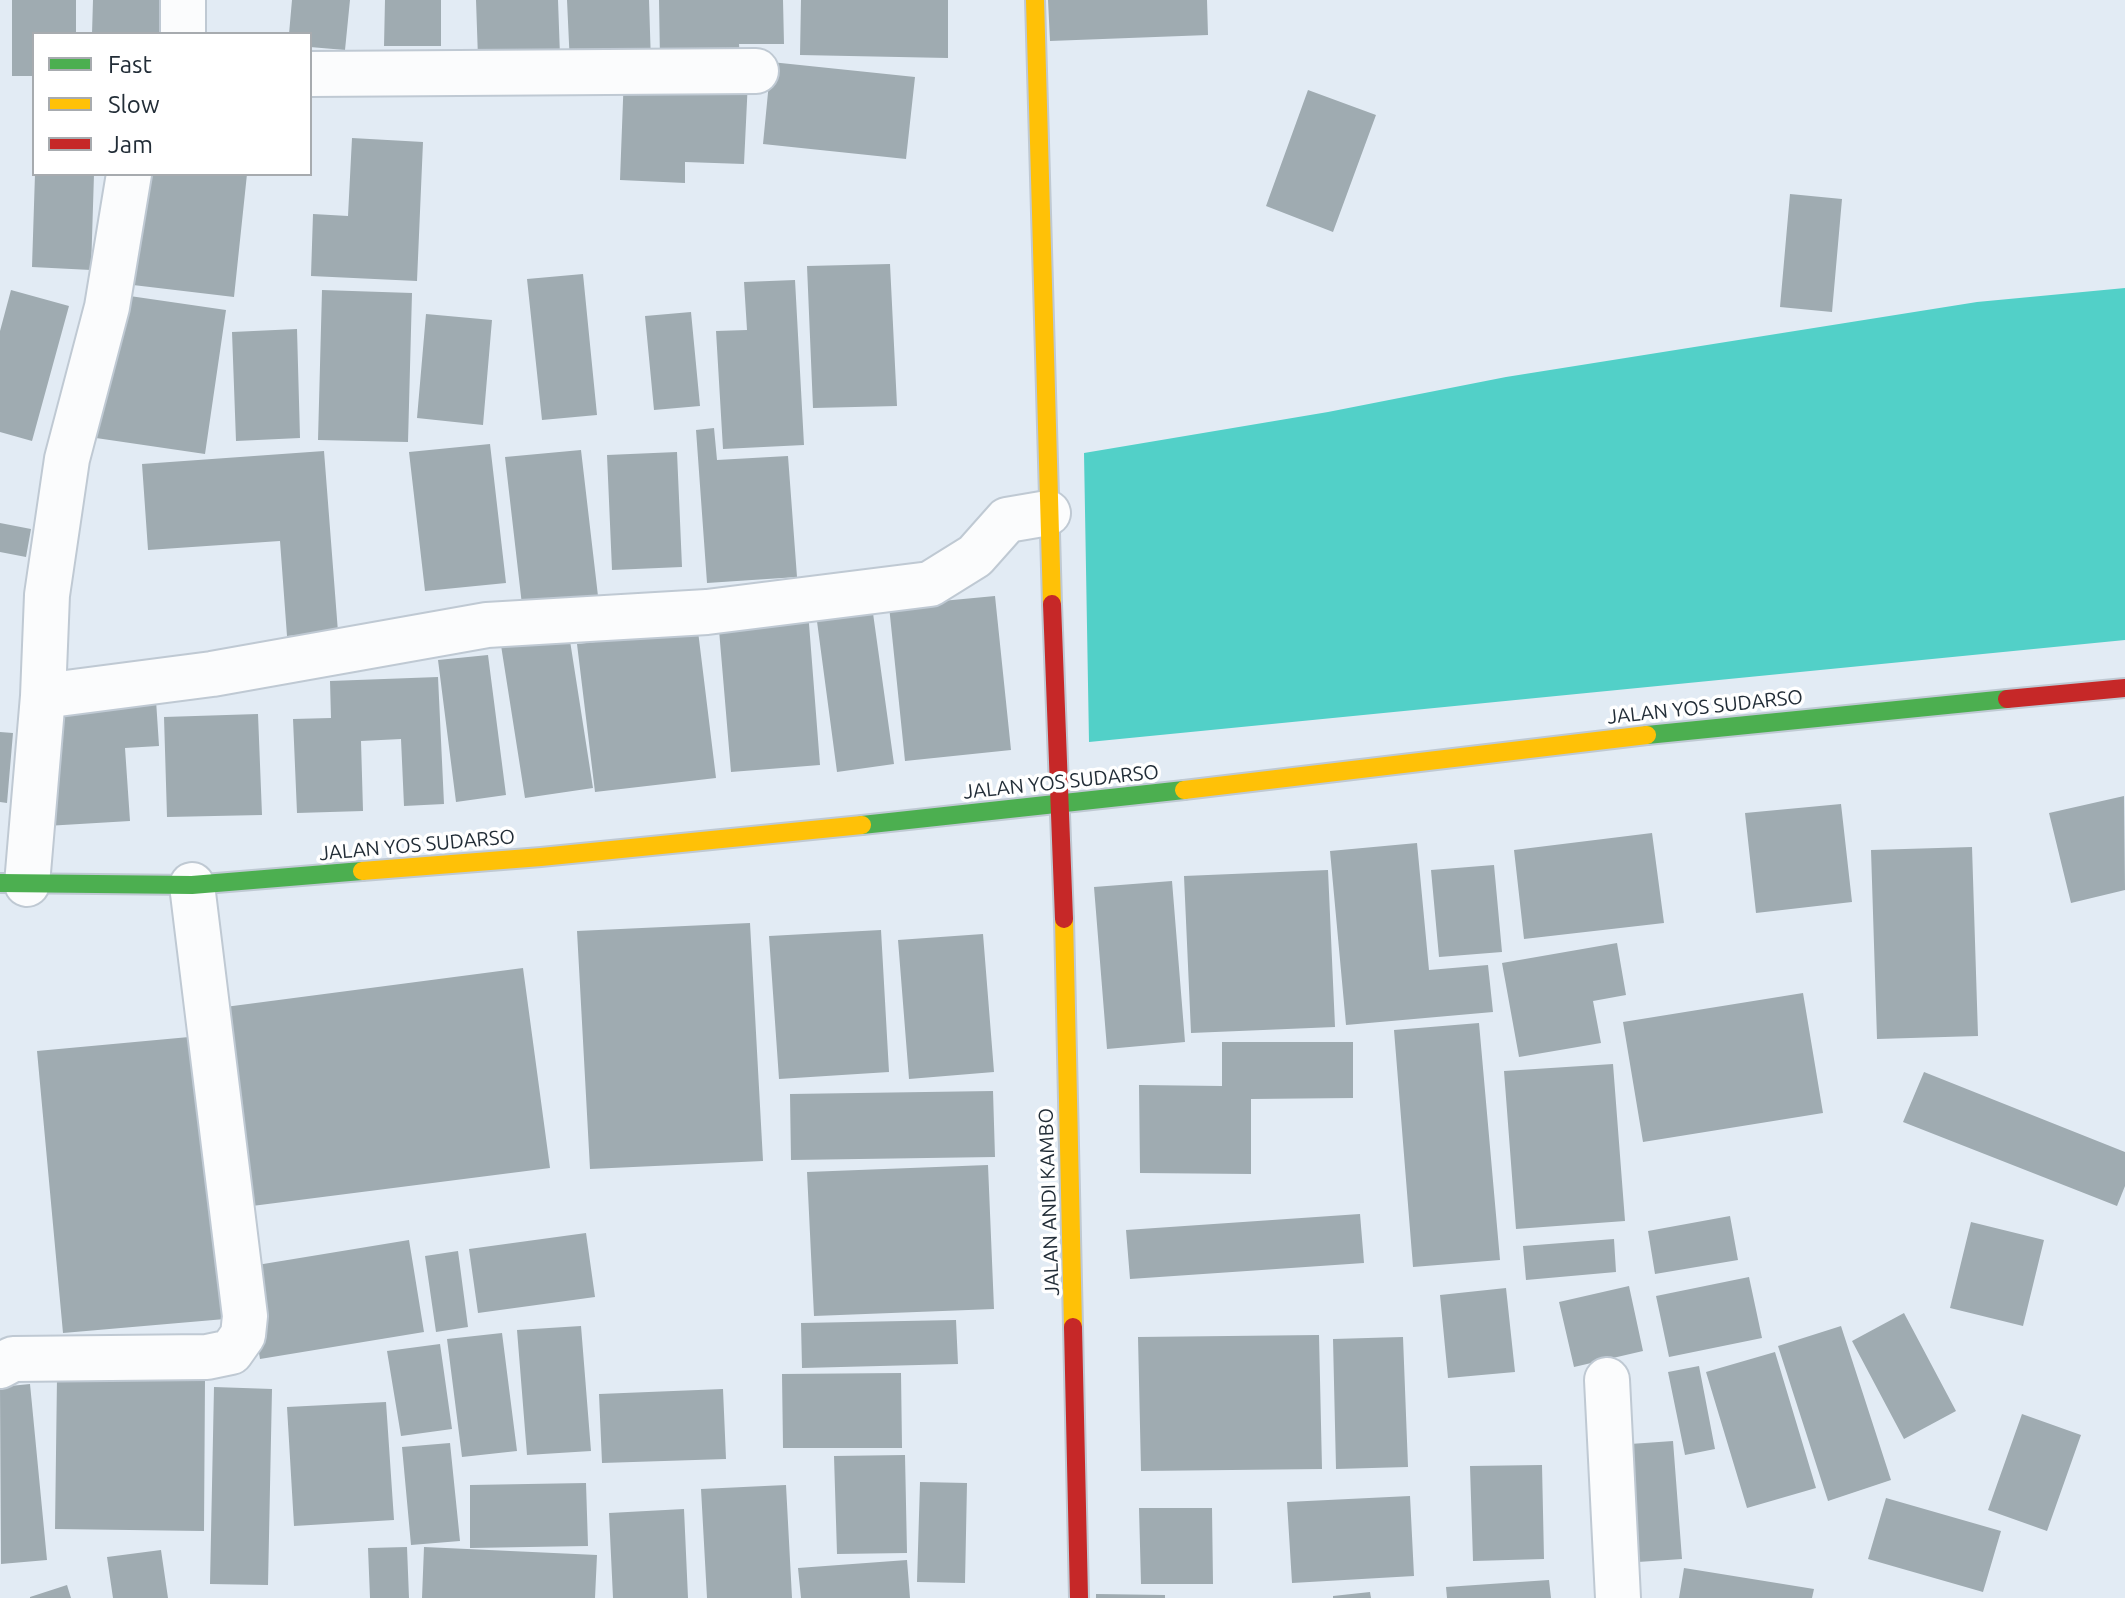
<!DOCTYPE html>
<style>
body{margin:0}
#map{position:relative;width:2125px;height:1598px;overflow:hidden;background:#e2ebf4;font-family:Ubuntu,sans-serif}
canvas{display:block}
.legend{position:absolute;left:32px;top:32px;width:280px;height:144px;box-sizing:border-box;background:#fff;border:2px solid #a7abaf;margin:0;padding:10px 14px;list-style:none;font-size:24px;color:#222d37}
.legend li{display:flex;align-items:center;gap:16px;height:40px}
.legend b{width:40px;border:2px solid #a7abaf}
</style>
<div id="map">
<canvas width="2125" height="1598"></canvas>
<ul class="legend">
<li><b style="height:10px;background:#4caf50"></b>Fast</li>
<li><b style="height:10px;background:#ffc107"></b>Slow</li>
<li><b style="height:10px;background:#c62828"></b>Jam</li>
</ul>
</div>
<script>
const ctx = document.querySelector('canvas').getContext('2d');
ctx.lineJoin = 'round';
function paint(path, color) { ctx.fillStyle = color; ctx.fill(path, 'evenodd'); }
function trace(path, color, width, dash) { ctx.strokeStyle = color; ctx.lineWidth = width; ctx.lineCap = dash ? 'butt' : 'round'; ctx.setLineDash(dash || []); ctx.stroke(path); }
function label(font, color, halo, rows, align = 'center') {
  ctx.font = font + ' Ubuntu,sans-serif'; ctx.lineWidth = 7; ctx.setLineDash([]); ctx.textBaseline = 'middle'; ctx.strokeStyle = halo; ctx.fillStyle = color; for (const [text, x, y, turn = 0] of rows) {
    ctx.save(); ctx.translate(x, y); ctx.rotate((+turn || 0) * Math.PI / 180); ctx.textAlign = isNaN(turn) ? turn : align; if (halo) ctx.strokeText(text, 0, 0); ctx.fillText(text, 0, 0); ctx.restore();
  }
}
paint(new Path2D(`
 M 2125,288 L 2125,640 L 1089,742 L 1084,453 L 1328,412 L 1506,377 L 1977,302 Z`), '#52d0c8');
paint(new Path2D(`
 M 12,0 L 76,0 L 76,34 L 34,34 L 34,76 L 12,76 Z
 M 93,0 L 171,0 L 171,34 L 92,34 Z
 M 292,0 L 350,0 L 345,50 L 310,47 L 310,34 L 289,34 Z
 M 385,0 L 441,0 L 441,46 L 384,46 Z
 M 476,0 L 558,0 L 560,56 L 478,58 Z
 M 567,0 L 649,0 L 651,63 L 570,65 Z
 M 659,0 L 783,0 L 784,44 L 739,44 L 740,59 L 660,59 Z
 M 801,0 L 948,0 L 948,58 L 800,55 Z
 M 1048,0 L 1207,0 L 1208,35 L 1050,41 Z
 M 771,62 L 915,77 L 906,159 L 763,144 Z
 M 624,74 L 748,80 L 744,164 L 685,162 L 685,183 L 620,180 Z
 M 1308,90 L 1376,115 L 1333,232 L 1266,206 Z
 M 352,138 L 423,142 L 417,281 L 311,276 L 313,214 L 348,216 Z
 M 35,174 L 94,174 L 91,270 L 32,267 Z
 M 145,174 L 247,174 L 234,297 L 133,285 Z
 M 1790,194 L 1842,199 L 1832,312 L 1780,307 Z
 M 890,264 L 897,406 L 813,408 L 807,266 Z
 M 583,274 L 597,415 L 542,420 L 527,279 Z
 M 795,280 L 804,445 L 723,449 L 716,331 L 747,330 L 744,282 Z
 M 11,290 L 69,306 L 32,441 L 0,432 L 0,331 Z
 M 322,290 L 412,293 L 408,442 L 318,440 Z
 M 116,294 L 226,310 L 205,454 L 96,438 Z
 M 691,312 L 700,406 L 654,410 L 645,316 Z
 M 426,314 L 492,320 L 483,425 L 417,418 Z
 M 297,329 L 300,438 L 236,441 L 232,332 Z
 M 714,428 L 717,460 L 788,456 L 797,577 L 707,583 L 696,430 Z
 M 490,444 L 506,583 L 425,591 L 409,452 Z
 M 581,450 L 598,596 L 522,605 L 505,457 Z
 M 324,451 L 338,632 L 287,636 L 280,541 L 148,550 L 142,464 Z
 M 677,452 L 682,567 L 612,570 L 607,455 Z
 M 0,523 L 31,529 L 26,557 L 0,552 Z
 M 995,596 L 1011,750 L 905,761 L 889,606 Z
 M 872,606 L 894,764 L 837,772 L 816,614 Z
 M 808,611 L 820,765 L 731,772 L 718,618 Z
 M 568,628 L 593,788 L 525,798 L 500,639 Z
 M 698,631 L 716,778 L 595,792 L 577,644 Z
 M 488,655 L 506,795 L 456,802 L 438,660 Z
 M 438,677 L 444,804 L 404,806 L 401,739 L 361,741 L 363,811 L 297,813 L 293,719 L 331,718 L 330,681 Z
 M 156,700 L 159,746 L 125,748 L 130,821 L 46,826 L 38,707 Z
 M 258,714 L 262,815 L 167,817 L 164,717 Z
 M 0,732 L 13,733 L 7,803 L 0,802 Z
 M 2124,796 L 2125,890 L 2071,903 L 2049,813 Z
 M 1841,804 L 1852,902 L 1756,913 L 1745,813 Z
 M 1652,833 L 1664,923 L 1524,939 L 1514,850 Z
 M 1417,843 L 1429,970 L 1488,965 L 1493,1012 L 1346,1025 L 1330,851 Z
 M 1972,847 L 1978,1036 L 1877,1039 L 1871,850 Z
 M 1494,865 L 1502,952 L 1439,957 L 1431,870 Z
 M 1328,870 L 1335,1027 L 1191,1033 L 1184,876 Z
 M 1172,881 L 1185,1042 L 1107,1049 L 1094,887 Z
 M 750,923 L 763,1161 L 590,1169 L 577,931 Z
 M 881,930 L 889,1072 L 779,1079 L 769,936 Z
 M 983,934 L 994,1072 L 909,1079 L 898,940 Z
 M 1617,943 L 1626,995 L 1593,1001 L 1601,1043 L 1519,1057 L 1502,963 Z
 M 523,968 L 550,1168 L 252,1206 L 225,1007 Z
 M 1803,993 L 1823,1113 L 1643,1142 L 1623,1022 Z
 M 1479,1023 L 1500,1260 L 1413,1267 L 1394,1030 Z
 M 200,1036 L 225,1319 L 63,1333 L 37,1051 Z
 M 1222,1042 L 1353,1042 L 1353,1098 L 1251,1099 L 1251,1174 L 1140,1173 L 1139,1085 L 1222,1086 Z
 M 1613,1064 L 1625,1221 L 1516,1229 L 1504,1071 Z
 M 1924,1072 L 2125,1152 L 2125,1186 L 2117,1206 L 1903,1122 Z
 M 993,1091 L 995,1157 L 791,1160 L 790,1094 Z
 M 988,1165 L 994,1309 L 814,1316 L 807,1172 Z
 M 1360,1214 L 1364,1263 L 1130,1279 L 1126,1230 Z
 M 1730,1216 L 1738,1260 L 1655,1274 L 1648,1231 Z
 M 1971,1222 L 2044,1240 L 2023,1326 L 1950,1308 Z
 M 586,1233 L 595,1297 L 478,1313 L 469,1249 Z
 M 1614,1239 L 1616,1272 L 1526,1280 L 1523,1246 Z
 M 409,1240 L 424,1332 L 260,1359 L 245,1267 Z
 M 458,1251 L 468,1327 L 436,1332 L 425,1256 Z
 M 1749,1277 L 1762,1338 L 1669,1357 L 1656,1296 Z
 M 1629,1286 L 1643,1351 L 1574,1367 L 1559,1302 Z
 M 1506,1288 L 1515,1372 L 1448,1378 L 1440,1295 Z
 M 1904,1313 L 1956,1411 L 1904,1439 L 1852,1341 Z
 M 956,1320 L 958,1364 L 802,1368 L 801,1323 Z
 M 581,1326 L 591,1451 L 527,1455 L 517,1330 Z
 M 1841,1326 L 1891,1480 L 1828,1501 L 1778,1346 Z
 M 502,1333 L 517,1451 L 462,1457 L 447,1339 Z
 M 1319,1335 L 1322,1469 L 1141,1471 L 1138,1337 Z
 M 1403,1337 L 1408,1467 L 1336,1469 L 1333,1339 Z
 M 440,1344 L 452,1429 L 401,1436 L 387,1351 Z
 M 1775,1352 L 1816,1488 L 1747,1508 L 1706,1372 Z
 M 1699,1366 L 1715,1449 L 1685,1455 L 1668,1372 Z
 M 901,1373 L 902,1448 L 783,1448 L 782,1374 Z
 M 57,1377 L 205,1379 L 204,1531 L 55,1529 Z
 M 30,1384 L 47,1560 L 1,1564 L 0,1387 Z
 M 214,1387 L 272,1389 L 268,1585 L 210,1584 Z
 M 723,1389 L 726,1459 L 602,1463 L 599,1394 Z
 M 386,1402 L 394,1520 L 294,1526 L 287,1407 Z
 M 2022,1414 L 2081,1435 L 2047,1531 L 1988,1510 Z
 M 1673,1441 L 1682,1559 L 1638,1562 L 1630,1444 Z
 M 450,1443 L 460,1541 L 411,1545 L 402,1447 Z
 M 905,1455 L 907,1553 L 837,1554 L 834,1456 Z
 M 1542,1465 L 1544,1559 L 1473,1561 L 1470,1466 Z
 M 920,1482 L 967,1483 L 965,1583 L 917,1582 Z
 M 586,1483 L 588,1546 L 470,1548 L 470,1485 Z
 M 786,1485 L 792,1598 L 707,1598 L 701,1489 Z
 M 1410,1496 L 1414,1576 L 1292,1583 L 1287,1502 Z
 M 1886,1498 L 2001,1531 L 1983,1592 L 1868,1559 Z
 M 1139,1508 L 1212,1508 L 1213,1584 L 1141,1584 Z
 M 684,1509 L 688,1598 L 613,1598 L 609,1513 Z
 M 407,1547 L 409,1598 L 370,1598 L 368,1548 Z
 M 424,1547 L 597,1555 L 595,1598 L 422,1598 Z
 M 161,1550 L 168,1598 L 113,1598 L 107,1557 Z
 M 907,1560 L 910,1598 L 801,1598 L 798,1568 Z
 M 1684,1568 L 1814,1589 L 1812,1598 L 1679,1598 Z
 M 1549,1580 L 1551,1598 L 1447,1598 L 1446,1587 Z
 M 67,1585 L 71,1598 L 30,1598 L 30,1597 Z
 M 1370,1592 L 1371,1598 L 1333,1598 L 1333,1596 Z
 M 1096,1594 L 1165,1595 L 1165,1598 L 1096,1598 Z`), '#9fabb1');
const street = new Path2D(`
 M 183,34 L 183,0
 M 310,74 L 756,71
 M 43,696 L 212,674 L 487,625 L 707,612 L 930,584 L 975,556 L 1007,520 L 1048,513
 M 27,884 L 43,696 L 47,595 L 67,459 L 107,307 L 129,174
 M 0,1366 L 13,1359 L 207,1357 L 231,1352 L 243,1335 L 245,1316 L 192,885
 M 1607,1380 L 1618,1598`);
const fast = new Path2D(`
 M 1647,735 L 2007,699
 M 862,825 L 1184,790
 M 0,883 L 192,885 L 362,871`);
const slow = new Path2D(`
 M 1035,0 L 1052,604
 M 1184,790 L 1647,735
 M 362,871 L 541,857 L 862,825
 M 1064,919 L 1073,1327`);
const jam = new Path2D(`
 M 1052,604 L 1064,919
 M 2007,699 L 2125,688
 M 1073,1327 L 1079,1598`);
trace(street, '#bfc9d3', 48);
trace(fast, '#bfc9d3', 22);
trace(slow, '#bfc9d3', 22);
trace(jam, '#bfc9d3', 22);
trace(street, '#fbfcfd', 44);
trace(fast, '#4caf50', 18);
trace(slow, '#ffc107', 18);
trace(jam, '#c62828', 18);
label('20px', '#222d37', '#fff', [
 ["JALAN YOS SUDARSO",1705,707,-6],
 ["JALAN YOS SUDARSO",1061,782,-6],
 ["JALAN YOS SUDARSO",417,845,-5],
 ["JALAN ANDI KAMBO",1049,1202,-92]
]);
</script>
